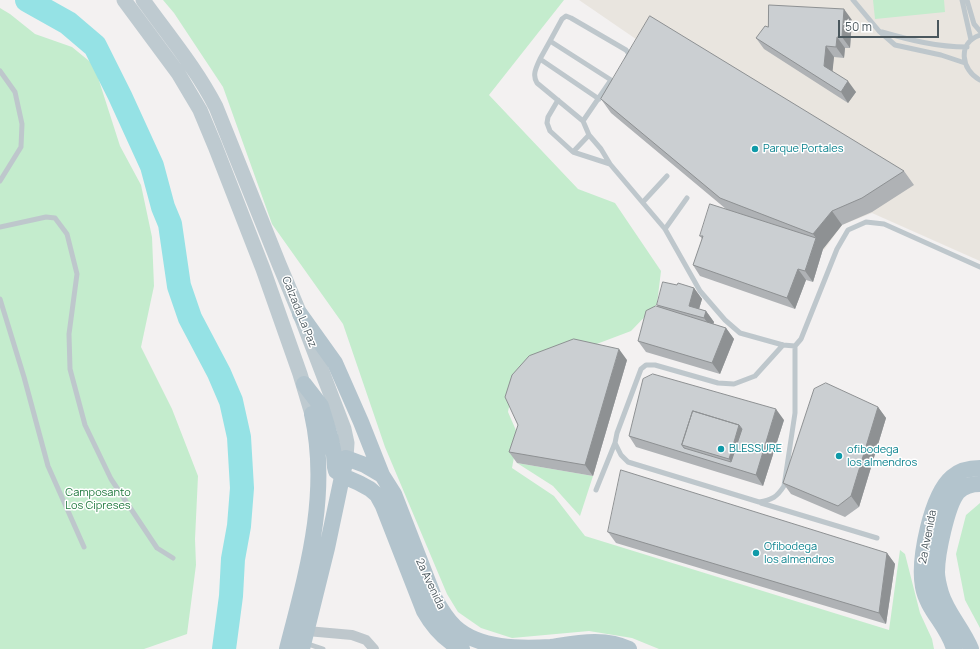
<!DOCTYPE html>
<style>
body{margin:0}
#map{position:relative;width:980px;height:649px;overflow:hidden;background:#f3f1f1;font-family:Manrope,sans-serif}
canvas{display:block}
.scale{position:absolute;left:838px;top:20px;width:101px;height:18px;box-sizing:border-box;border:2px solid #4a575d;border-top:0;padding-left:5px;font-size:12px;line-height:14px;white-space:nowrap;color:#4a575d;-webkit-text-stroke:3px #fff;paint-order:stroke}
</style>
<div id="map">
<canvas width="980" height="649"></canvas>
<div class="scale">50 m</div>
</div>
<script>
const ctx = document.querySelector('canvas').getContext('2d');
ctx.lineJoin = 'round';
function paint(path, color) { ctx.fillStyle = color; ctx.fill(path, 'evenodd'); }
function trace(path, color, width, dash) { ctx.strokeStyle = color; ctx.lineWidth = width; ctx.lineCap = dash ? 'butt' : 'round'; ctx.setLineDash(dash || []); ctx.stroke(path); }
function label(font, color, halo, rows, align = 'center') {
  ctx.font = font + ' Manrope,sans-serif'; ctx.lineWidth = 3; ctx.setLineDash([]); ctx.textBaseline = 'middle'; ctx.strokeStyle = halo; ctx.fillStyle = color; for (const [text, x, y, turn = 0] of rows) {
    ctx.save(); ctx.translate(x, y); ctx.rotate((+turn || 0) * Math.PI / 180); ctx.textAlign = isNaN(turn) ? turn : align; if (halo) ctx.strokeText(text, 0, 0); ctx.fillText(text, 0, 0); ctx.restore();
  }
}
paint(new Path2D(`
 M 579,0 L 980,0 L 980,261 L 872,213 L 842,225 L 824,250 L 730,212 L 649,48 Z`), '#e9e5df');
paint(new Path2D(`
 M 163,0 L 564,0 L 489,95 L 578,189 L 615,203 L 661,271 L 657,304 L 631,331 L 594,345 L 513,386 L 508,412 L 518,435 L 512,468 L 554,496 L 585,536 L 889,630 L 900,550 L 905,554 L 920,613 L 932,639 L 934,649 L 659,649 L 632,638 L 589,631 L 512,638 L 481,628 L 458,612 L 447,594 L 385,447 L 343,324 L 272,224 L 223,87 L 174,13 Z
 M 873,0 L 944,0 L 945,12 L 875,19 Z
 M 0,8 L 10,14 L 35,34 L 72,47 L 94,65 L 120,146 L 141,185 L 152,237 L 154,286 L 141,347 L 172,409 L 198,476 L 195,539 L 196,565 L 187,634 L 144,649 L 0,649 Z
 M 517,463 L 593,476 L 580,516 L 553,486 Z
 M 980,503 L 980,628 L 965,600 L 956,554 L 966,515 Z`), '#c4eccd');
trace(new Path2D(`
 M 27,0 L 68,23 L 95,46 L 120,96 L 152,166 L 163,207 L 170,224 L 179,286 L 190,318 L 219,373 L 231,401 L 239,437 L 242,488 L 239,526 L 233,559 L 231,596 L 224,649`), '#95e2e5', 24);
trace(new Path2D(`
 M 853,0 L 879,31 L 895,45 L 941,55 L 965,63
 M 962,0 L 971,40
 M 967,0 L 974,24 L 980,31
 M 882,32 C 910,40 937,47 967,47
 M 980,35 C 957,43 961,70 980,80
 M 550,41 L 562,19 L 566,16 L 571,18 L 626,50 L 629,54 L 627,59
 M 540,59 C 536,68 532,75 537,83 L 583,121 L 611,80 L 550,41 L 540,59 L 599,99
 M 0,71 L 15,92 L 22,124 L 21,147 L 0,181
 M 558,100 L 548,117 L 547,123 L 550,131 L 573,152 L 610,164 L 665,229 L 700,291 L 725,320 L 740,333 L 783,345 L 795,346 L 801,339 L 837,249 L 848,230 L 866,222 L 884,224 L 980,267
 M 583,121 L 589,135 L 601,149 L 610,164
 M 573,152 L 589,135
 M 643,202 L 667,176
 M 0,227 L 46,217 L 55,218 L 67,234 L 77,274 L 69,334 L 70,369 L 85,425 L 111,479 L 157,548 L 173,558
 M 665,229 L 687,198
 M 0,299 L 24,377 L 48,466 L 84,547
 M 783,345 L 755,376 L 734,384 L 718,383 L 655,365 L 646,365 L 641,369 L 617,433 L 615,443 L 621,455 L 628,462 L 759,502 C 772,500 777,497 784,486 L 795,413 L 795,346
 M 596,490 L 615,443
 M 761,503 L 877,538
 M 305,643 L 323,649`), '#bec7cc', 5);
trace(new Path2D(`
 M 307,631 L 352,635 L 366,640 L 374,649`), '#bec7cc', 10);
trace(new Path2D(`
 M 124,0 L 178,73 L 200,110 L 215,146 L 263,269 L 300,374 L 312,414
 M 143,0 C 168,35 196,68 216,107 L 279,264 L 300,314 L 344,429 L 347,443 L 346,458`), '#becad0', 15);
trace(new Path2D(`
 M 300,314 L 335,363 L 361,422 L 382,475
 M 304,384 L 321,406 L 331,439 L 334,455 L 335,467 L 336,471 L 343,476 L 359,483 L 370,489 L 377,495 L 383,506 L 424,611 C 433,627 446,641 462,649
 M 287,649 C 307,571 330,494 312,414
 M 302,649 L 327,548 L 346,458 L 365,465 L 382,475 L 394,494 L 434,597 C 440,608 446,618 455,627 C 479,649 520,649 551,647 C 577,643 605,637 629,649
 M 954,649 C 948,626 927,610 923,587 C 918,560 931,495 952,477 C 960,470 970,468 980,468
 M 971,649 C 963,629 947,613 941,593 C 939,586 937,579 937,572 C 937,555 947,505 958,492 C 964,486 972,484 980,484`), '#b3c4cd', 16);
paint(new Path2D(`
 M 852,20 L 850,48 L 845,48 L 844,58 L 834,57 L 832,71 L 856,92 L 848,103 L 764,49 L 756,38 L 768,27 Z
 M 601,99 L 904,171 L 914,185 L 872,212 L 842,225 L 823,249 L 813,282 L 806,280 L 795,309 L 700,276 L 693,265 L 702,239 L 700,236 L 726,209 L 611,113 Z
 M 677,285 L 694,288 L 702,299 L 699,309 L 706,311 L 714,322 L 713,324 L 726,328 L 734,339 L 720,374 L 646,352 L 638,341 L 658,306 L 657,305 Z
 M 627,360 L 593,476 L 517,463 L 509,452 Z
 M 878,407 L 886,418 L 859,507 L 845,517 L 791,494 L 783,483 Z
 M 784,420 L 763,486 L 636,447 L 629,436 Z
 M 608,532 L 887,553 L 895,564 L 886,624 L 616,543 Z`), '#afb2b5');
paint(new Path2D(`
 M 844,9 L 852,20 L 850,48 L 842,37 Z
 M 837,37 L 845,48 L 844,58 L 836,47 Z
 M 826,46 L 834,57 L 832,77 L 824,66 Z
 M 848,81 L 856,92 L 848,103 L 841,92 Z
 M 832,211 L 842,225 L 823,249 L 813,282 L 805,271 L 816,238 L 813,234 Z
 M 798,269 L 806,280 L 795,309 L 787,298 Z
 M 694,288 L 702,299 L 697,316 L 689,306 Z
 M 706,311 L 714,322 L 712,329 L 704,318 Z
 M 726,328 L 734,339 L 720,374 L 712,363 Z
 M 619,349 L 627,360 L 593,476 L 585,465 Z
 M 878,407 L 886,418 L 859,507 L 851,496 Z
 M 776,409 L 784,420 L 763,486 L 756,475 Z
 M 739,425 L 749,440 L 736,469 L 729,459 Z
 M 887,553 L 895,564 L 886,624 L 879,613 Z`), '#8e9193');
const building = new Path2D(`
 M 769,5 L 844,9 L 842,37 L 837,37 L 836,47 L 826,46 L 824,66 L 848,81 L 841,92 L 756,38 L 765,26 L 768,27 Z
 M 650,16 L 904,171 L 862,198 L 832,211 L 813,234 L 720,198 L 601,99 Z
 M 710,204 L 816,238 L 805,271 L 798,269 L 787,298 L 693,265 L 703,236 L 700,236 Z
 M 663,282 L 677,285 L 678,283 L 694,288 L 689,306 L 706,311 L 704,318 L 657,305 Z
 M 656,306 L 726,328 L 712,363 L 638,341 L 646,311 Z
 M 574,339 L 619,349 L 585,465 L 509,452 L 518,425 L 505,397 L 512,375 L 529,356 Z
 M 653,374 L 776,409 L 756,475 L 629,436 L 643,379 ZM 693,411 L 739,425 L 742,429 L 731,462 L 684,448 L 682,445 Z
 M 826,383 L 878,407 L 851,496 L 838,506 L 783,483 L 814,389 Z
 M 693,411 L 739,425 L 729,459 L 682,445 Z
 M 621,470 L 887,553 L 879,613 L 608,532 Z`);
paint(building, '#cbcfd2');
trace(building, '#8e9193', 1);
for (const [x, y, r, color] of [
 [755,149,4,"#0f9aa8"],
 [721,449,4,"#0f9aa8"],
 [839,456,4,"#0f9aa8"],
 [756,553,4,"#0f9aa8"]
]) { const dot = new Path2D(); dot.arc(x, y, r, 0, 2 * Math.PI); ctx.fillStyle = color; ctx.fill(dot); trace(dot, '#fff', 1.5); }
label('11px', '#0d838f', '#fff', [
 ["Parque Portales",763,149],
 ["BLESSURE",729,449],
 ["ofibodega",847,450],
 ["los almendros",847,463],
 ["Ofibodega",764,547],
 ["los almendros",764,560]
], 'left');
label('11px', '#4a575d', '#fff', [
 ["Calzada La Paz",299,312,68],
 ["2a Avenida",928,537,-79],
 ["2a Avenida",430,584,65]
]);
label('11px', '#20793e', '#fff', [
 ["Camposanto",98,493],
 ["Los Cipreses",98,506]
]);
</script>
